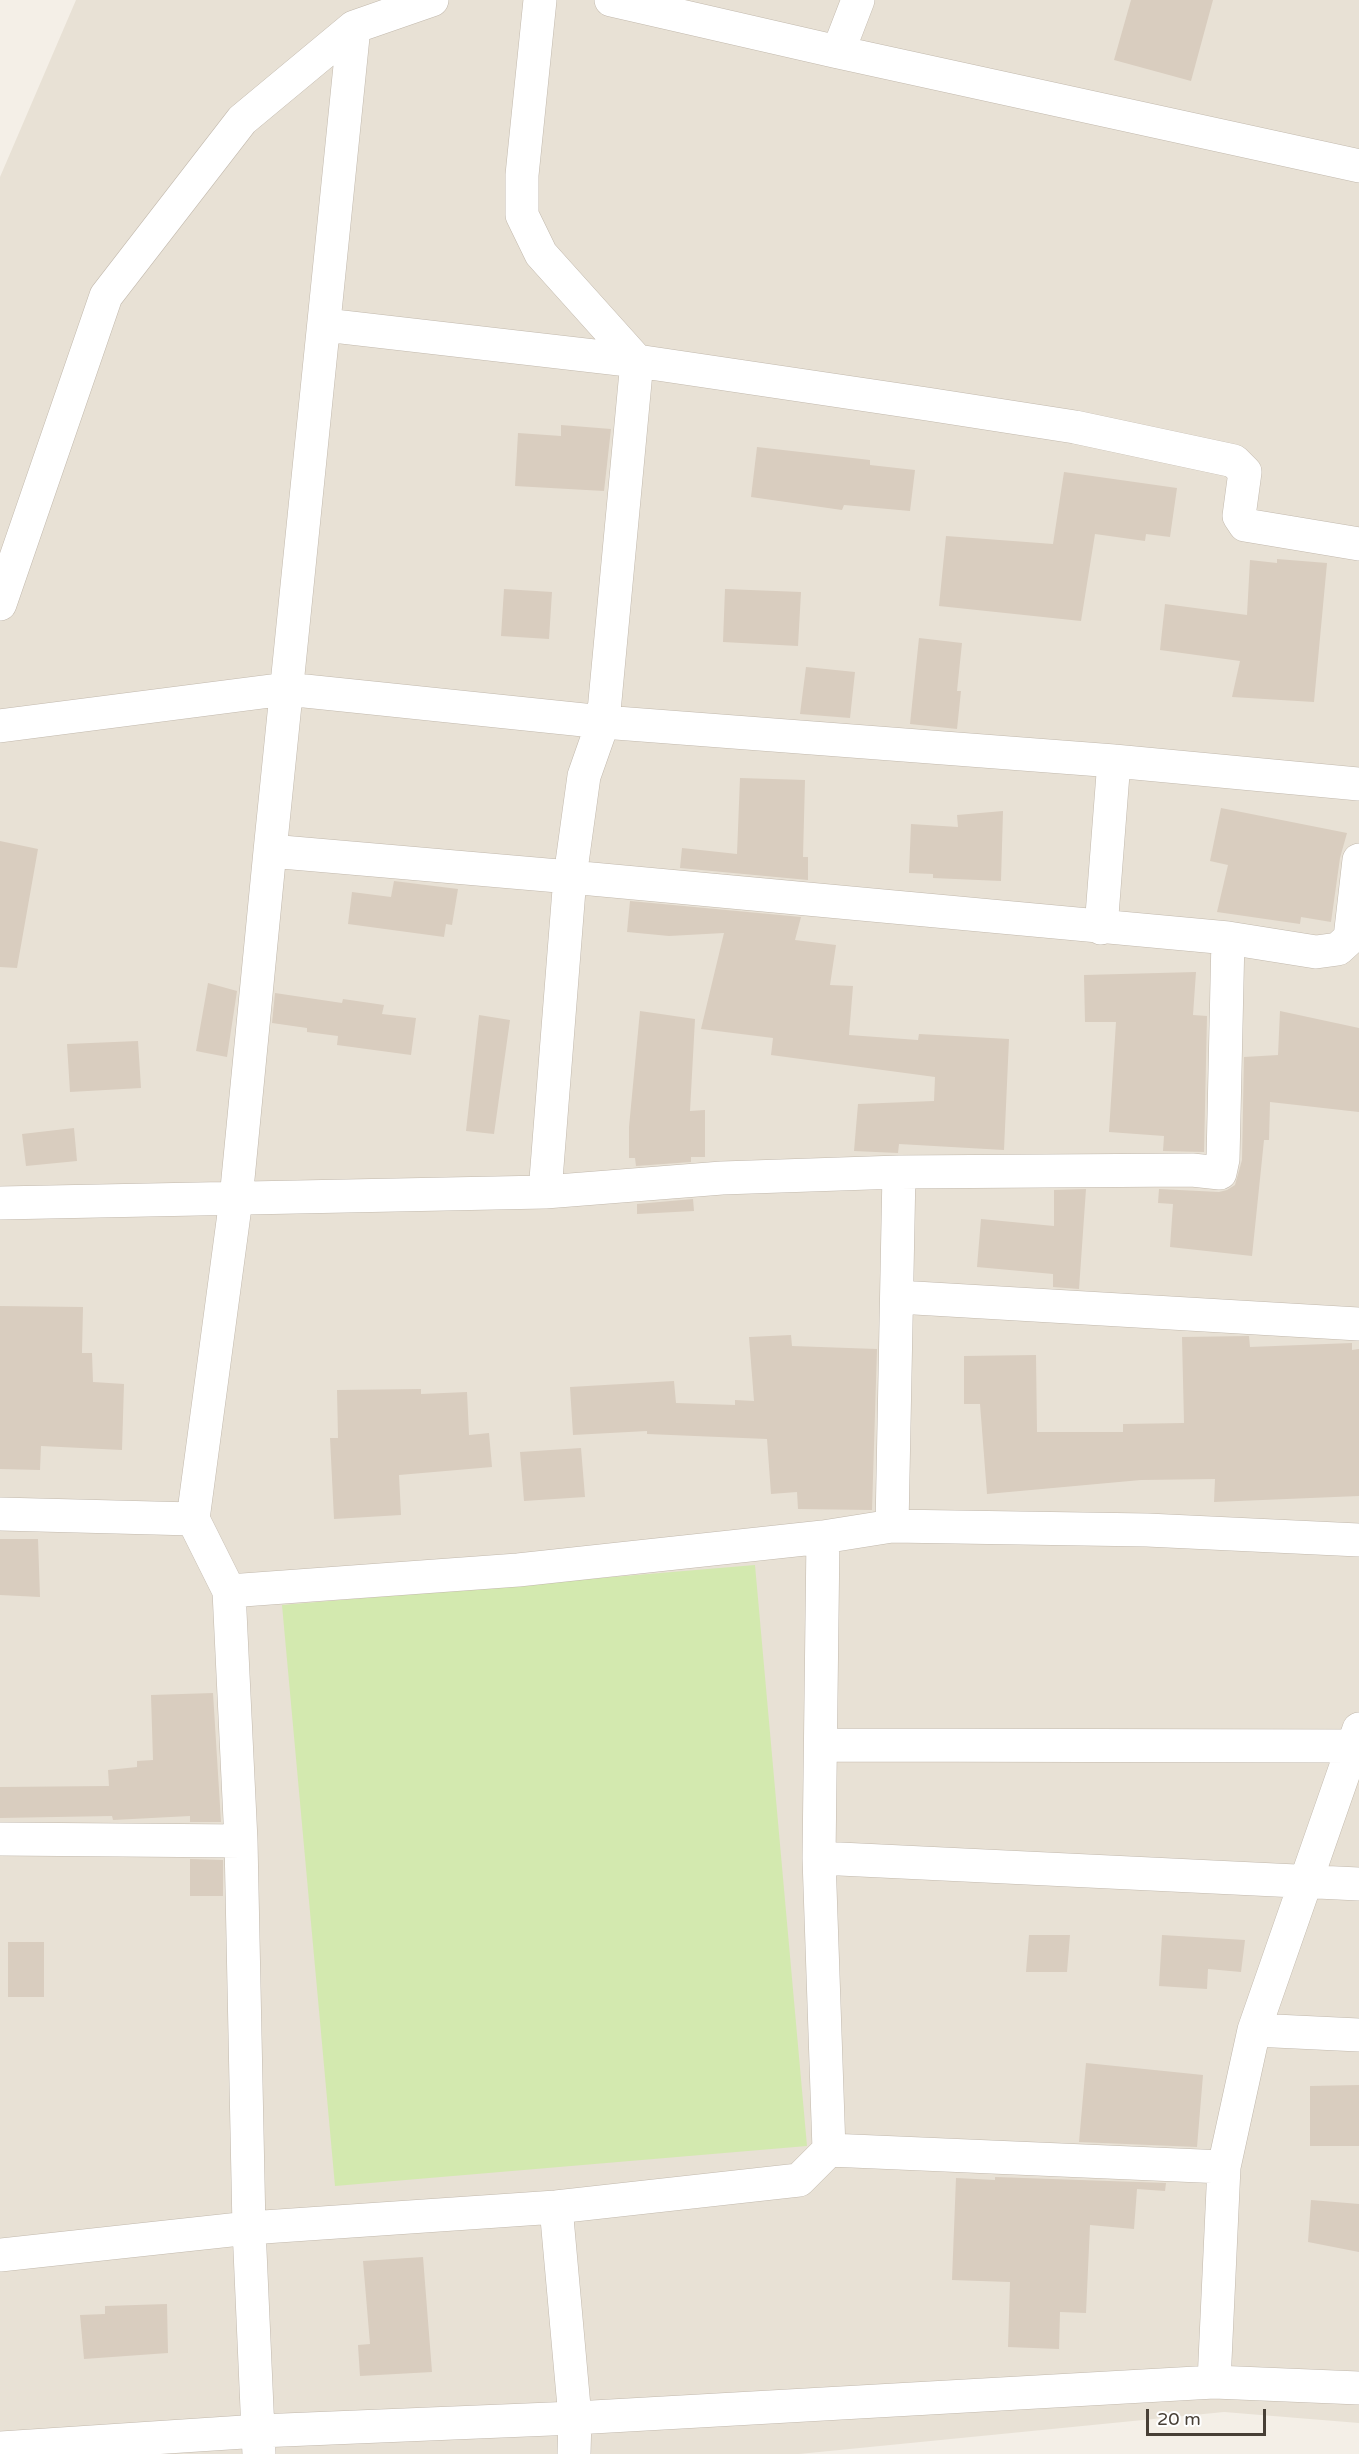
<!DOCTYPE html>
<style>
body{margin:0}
#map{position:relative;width:1359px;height:2454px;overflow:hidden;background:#f4efe7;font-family:"Varela Round",sans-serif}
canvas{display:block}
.scale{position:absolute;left:1146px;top:2409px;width:120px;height:27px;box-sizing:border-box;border:3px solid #473f36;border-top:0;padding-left:8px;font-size:18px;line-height:21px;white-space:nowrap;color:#473f36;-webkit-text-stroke:4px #fff;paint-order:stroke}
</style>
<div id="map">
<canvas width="1359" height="2454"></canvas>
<div class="scale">20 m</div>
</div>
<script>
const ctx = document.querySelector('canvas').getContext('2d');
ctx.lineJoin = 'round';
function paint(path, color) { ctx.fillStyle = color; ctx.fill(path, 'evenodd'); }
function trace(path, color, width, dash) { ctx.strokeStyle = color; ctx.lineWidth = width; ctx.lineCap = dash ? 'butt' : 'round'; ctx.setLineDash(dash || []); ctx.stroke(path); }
paint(new Path2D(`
 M 76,0 L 1359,0 L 1359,2423 L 1224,2412 L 799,2454 L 0,2454 L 0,177 Z`), '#e8e1d5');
paint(new Path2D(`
 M 755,1565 L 807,2146 L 335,2186 L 282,1605 Z`), '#d3e9af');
paint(new Path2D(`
 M 1131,0 L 1213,0 L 1191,81 L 1114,60 Z
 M 561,425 L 611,429 L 604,491 L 515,486 L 518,433 L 561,436 Z
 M 757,447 L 870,460 L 870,465 L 915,470 L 910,511 L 844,505 L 842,510 L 751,497 Z
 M 1064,472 L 1177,488 L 1170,537 L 1146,534 L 1145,541 L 1095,534 L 1081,621 L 939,606 L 946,536 L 1053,544 Z
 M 1277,559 L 1327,563 L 1314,702 L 1232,697 L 1240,661 L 1160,650 L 1165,604 L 1247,615 L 1250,560 L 1277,563 Z
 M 504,589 L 552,592 L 549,639 L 501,636 Z
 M 725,589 L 801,592 L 798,646 L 723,642 Z
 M 919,638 L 962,643 L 957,691 L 961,691 L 957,729 L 910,724 Z
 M 806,667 L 855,672 L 850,718 L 800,714 Z
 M 740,778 L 805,780 L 803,857 L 808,857 L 808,880 L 680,868 L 682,848 L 737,854 Z
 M 1221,808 L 1347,833 L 1340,858 L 1331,922 L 1301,917 L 1300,924 L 1217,912 L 1228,865 L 1210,861 Z
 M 1003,811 L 1001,881 L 933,878 L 933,874 L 909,873 L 911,824 L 958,827 L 957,815 Z
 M 0,841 L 38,849 L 17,968 L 0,967 Z
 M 394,881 L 458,889 L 452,925 L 446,924 L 444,937 L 348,924 L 352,892 L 391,897 Z
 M 630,901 L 801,917 L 795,940 L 836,945 L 830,985 L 853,986 L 849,1035 L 918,1040 L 919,1034 L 1009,1039 L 1004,1150 L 899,1144 L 898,1153 L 854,1151 L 858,1104 L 934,1101 L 935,1077 L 771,1055 L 773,1038 L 701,1029 L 724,933 L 669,936 L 627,932 Z
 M 1196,972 L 1193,1015 L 1207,1016 L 1204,1152 L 1163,1151 L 1164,1136 L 1109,1132 L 1116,1022 L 1085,1022 L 1084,975 Z
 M 208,983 L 237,991 L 227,1057 L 196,1051 Z
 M 275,993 L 342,1003 L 343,999 L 384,1005 L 382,1014 L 416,1018 L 411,1055 L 337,1045 L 338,1036 L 307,1032 L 307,1028 L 272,1023 Z
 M 640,1011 L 695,1019 L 690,1111 L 705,1110 L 705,1157 L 691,1157 L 691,1162 L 636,1166 L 635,1158 L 629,1158 L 629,1127 Z
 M 1280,1011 L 1359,1028 L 1359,1112 L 1270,1102 L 1269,1140 L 1264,1140 L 1252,1256 L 1170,1247 L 1173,1204 L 1158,1203 L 1159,1189 L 1219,1192 L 1227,1190 L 1235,1185 L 1242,1160 L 1244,1057 L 1278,1055 Z
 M 479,1015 L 510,1020 L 494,1134 L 466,1131 Z
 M 138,1041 L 141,1088 L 70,1092 L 67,1044 Z
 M 74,1128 L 77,1161 L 26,1166 L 22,1134 Z
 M 1086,1189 L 1079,1289 L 1053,1287 L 1053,1274 L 977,1267 L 981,1219 L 1054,1226 L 1054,1190 Z
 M 693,1199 L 694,1211 L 637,1214 L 637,1204 Z
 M 0,1306 L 83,1307 L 82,1353 L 92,1353 L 93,1382 L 124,1384 L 122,1450 L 41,1446 L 40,1470 L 0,1469 Z
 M 791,1335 L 792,1346 L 877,1349 L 872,1510 L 798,1509 L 797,1492 L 771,1494 L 767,1439 L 647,1434 L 647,1431 L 573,1435 L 570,1387 L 674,1381 L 676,1403 L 735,1405 L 735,1400 L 754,1401 L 749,1337 Z
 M 1249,1336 L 1250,1347 L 1352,1343 L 1352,1350 L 1359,1349 L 1359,1496 L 1214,1502 L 1215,1479 L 1141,1480 L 987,1494 L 980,1404 L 964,1404 L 964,1356 L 1036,1355 L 1037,1432 L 1123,1432 L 1123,1424 L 1184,1423 L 1182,1337 Z
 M 421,1389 L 421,1394 L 467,1392 L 469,1435 L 489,1433 L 492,1467 L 399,1475 L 401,1515 L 334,1519 L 330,1438 L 338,1438 L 337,1390 Z
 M 581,1448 L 585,1497 L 524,1501 L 520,1452 Z
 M 0,1539 L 38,1539 L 40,1597 L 0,1595 Z
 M 213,1693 L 221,1822 L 190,1822 L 190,1816 L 113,1820 L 112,1816 L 0,1818 L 0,1787 L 109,1786 L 108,1770 L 137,1767 L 137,1761 L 153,1760 L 151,1695 Z
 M 190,1859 L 223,1860 L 223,1896 L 190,1896 Z
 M 1029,1935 L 1070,1935 L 1067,1972 L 1026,1972 Z
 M 1162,1935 L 1245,1940 L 1241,1972 L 1208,1969 L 1207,1989 L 1159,1986 Z
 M 8,1942 L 44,1942 L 44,1997 L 8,1997 Z
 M 1086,2063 L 1203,2075 L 1197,2147 L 1079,2142 Z
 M 1359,2085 L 1359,2146 L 1310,2146 L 1310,2086 Z
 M 995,2177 L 1166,2183 L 1165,2191 L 1137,2189 L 1134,2229 L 1090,2225 L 1086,2313 L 1060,2312 L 1059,2349 L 1008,2347 L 1010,2282 L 952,2280 L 956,2178 L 995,2180 Z
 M 1311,2200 L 1359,2204 L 1359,2252 L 1308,2242 Z
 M 423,2257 L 432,2372 L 360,2376 L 358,2345 L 370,2344 L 363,2261 Z
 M 167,2304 L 168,2353 L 84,2359 L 80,2315 L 105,2314 L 105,2306 Z`), '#d9cdbf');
const street = new Path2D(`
 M 611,0 L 838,52 L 858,0
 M 838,52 L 1359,166
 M 325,325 L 637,361 L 927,404 L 1075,427 L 1234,461 L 1245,472 L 1239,516 L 1245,525 L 1359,544
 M 0,604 L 106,296 L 242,120 L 354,27 L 432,0
 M 0,726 L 286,689 L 603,722 L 1114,761 L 1359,784
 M 270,851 L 354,27
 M 1101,928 L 1114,761
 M 545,1192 L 570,877 L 1228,938 L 1316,952 L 1338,949 L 1350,938 L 1359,860
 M 0,1203 L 545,1192 L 722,1178 L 899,1172 L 1192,1170 L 1220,1173 L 1223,1159 L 1228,938
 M 898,1297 L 1359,1324
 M 0,1514 L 193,1519
 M 892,1526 L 899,1172
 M 229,1591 L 518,1570 L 823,1537 L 892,1526 L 1147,1530 L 1359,1540
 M 821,1745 L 1359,1746
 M 0,1839 L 241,1841
 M 819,1858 L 1359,1884
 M 1254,2030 L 1359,2035
 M 829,2150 L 1224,2167
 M 556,2207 L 575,2418 L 574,2454
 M 0,2255 L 249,2228 L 556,2207 L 799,2180 L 829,2150 L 819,1858 L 823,1537
 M 1214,2382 L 1224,2167 L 1254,2030 L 1359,1729
 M 0,2448 L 259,2431 L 575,2418 L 1214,2382 L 1359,2388
 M 259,2454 L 249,2228 L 241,1841 L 229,1591 L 193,1519 L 236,1199 L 270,851 L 570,877 L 584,776 L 603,722 L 637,361 L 541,254 L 522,215 L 522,175 L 540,0`);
trace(street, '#c2b9ad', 34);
trace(street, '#fff', 33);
</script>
